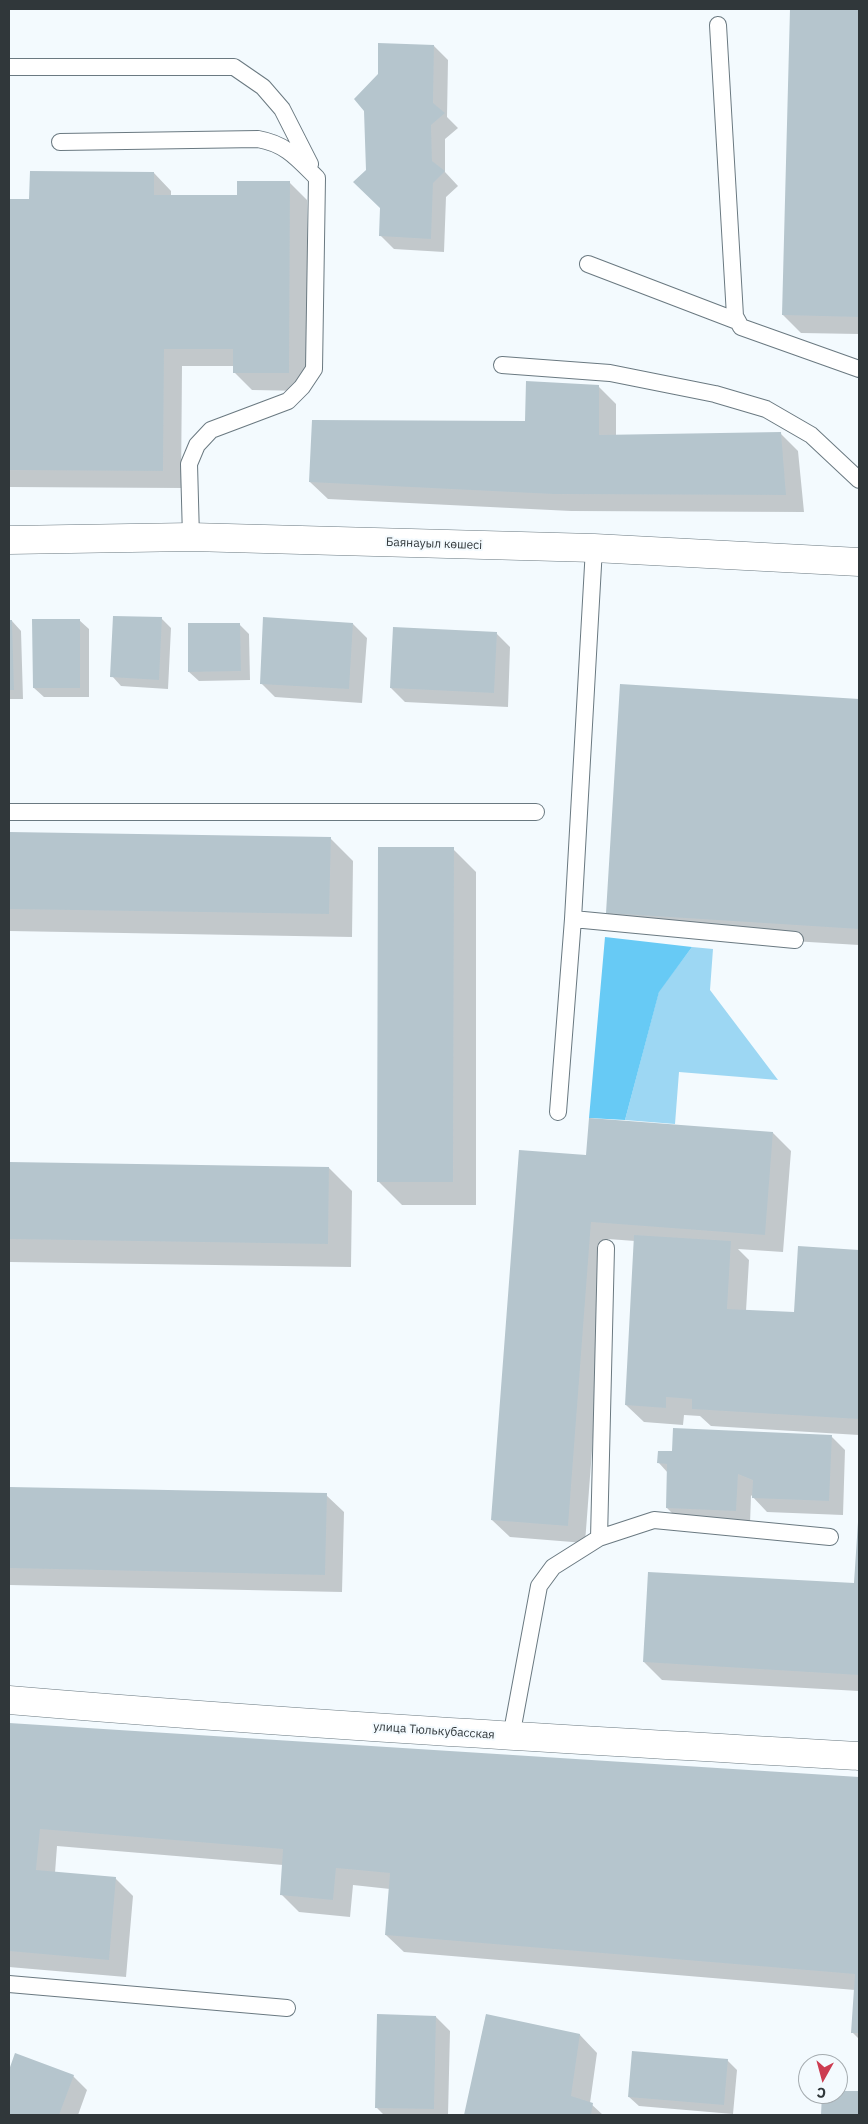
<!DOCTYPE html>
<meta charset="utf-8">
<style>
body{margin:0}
#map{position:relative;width:868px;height:2124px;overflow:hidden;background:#f3fafe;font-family:"IBM Plex Sans",sans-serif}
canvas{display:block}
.frame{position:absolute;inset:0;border:10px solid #30373a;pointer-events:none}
.north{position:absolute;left:798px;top:2054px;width:50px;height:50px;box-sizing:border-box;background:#f3fafe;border:1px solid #a5acb0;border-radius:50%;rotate:187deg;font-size:14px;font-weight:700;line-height:20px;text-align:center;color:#30373a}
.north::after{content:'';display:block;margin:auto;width:18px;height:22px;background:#cc3c51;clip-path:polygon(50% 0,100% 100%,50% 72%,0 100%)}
</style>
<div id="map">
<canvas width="868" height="2124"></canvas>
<div class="frame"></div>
<div class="north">С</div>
</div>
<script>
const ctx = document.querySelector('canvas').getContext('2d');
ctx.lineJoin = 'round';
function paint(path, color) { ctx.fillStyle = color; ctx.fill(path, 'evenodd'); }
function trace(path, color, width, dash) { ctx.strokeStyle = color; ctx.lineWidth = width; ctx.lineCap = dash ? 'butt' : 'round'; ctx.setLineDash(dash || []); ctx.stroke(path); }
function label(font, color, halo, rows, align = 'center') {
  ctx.font = font + ' "IBM Plex Sans",sans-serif'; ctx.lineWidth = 4; ctx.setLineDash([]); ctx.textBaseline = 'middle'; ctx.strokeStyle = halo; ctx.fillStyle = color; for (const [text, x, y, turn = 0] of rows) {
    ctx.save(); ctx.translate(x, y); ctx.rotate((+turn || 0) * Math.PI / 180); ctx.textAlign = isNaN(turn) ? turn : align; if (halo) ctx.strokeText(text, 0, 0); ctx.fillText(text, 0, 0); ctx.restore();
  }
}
paint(new Path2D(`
 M 692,947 L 713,949 L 710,990 L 778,1080 L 679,1072 L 675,1124 L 625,1120 L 659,991 Z`), '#9dd7f3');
paint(new Path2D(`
 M 605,937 L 692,947 L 659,992 L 625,1120 L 589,1118 Z`), '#67caf5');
paint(new Path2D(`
 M 791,9 L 859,9 L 859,334 L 801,333 L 783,315 Z
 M 434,46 L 448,60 L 447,117 L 458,128 L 445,139 L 445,172 L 458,186 L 446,197 L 444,252 L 394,249 L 380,235 L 381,208 L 368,170 Z
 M 154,173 L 171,191 L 171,196 L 238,196 L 290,183 L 307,200 L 307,391 L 252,390 L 234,372 L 234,366 L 182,366 L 181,488 L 9,487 L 9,200 L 31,201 Z
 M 599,387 L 616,404 L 616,436 L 780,433 L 798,451 L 804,512 L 571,511 L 328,499 L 310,482 L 526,422 Z
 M 161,618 L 171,628 L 168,689 L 121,686 L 112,676 Z
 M 79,620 L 89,629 L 89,697 L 44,697 L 34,688 Z
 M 9,621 L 12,621 L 21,631 L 23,699 L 9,699 Z
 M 239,624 L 249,634 L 250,680 L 199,681 L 189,672 Z
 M 353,624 L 367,638 L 362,703 L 275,697 L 261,683 Z
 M 496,633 L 510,647 L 508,707 L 405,702 L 391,688 Z
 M 621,686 L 859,700 L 859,945 L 625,931 L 607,913 Z
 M 9,833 L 330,838 L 353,861 L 352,937 L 9,931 Z
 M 453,849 L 476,872 L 476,1205 L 402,1205 L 379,1182 Z
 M 773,1133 L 791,1151 L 783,1252 L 738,1249 L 749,1260 L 746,1311 L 795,1314 L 799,1248 L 859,1251 L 859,1435 L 711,1426 L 700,1416 L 684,1415 L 683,1425 L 644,1422 L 626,1405 L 635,1241 L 608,1239 L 585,1543 L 510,1537 L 492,1520 L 587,1156 Z
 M 9,1163 L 329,1168 L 352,1191 L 351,1267 L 9,1262 Z
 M 831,1436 L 845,1450 L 843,1515 L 767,1512 L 751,1495 L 750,1524 L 681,1522 L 667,1508 L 668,1473 L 659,1463 L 673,1453 Z
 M 9,1488 L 326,1495 L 344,1512 L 342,1592 L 9,1585 Z
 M 859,1518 L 859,1691 L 662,1680 L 644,1662 L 856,1585 Z
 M 9,1725 L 859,1779 L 859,2039 L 852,2032 L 855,1990 L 404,1952 L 386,1935 L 390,1889 L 353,1885 L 350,1917 L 299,1912 L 281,1894 L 283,1865 L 57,1846 L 55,1873 L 115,1878 L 133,1896 L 126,1977 L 9,1967 Z
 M 486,2016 L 580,2035 L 597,2053 L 590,2103 L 603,2115 L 465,2115 Z
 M 436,2017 L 450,2031 L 448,2115 L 384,2115 L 377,2108 Z
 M 16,2055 L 73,2076 L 87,2090 L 78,2115 L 9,2115 L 9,2073 Z
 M 727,2060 L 737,2070 L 733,2114 L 639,2106 L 629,2097 Z
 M 838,2092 L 859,2092 L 859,2115 L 823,2115 L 823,2094 L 838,2094 Z`), '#0003');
paint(new Path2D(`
 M 790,9 L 859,9 L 859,317 L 782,315 Z
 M 378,43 L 434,45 L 433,103 L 445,113 L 431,125 L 432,161 L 445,171 L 433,183 L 431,239 L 379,236 L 380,208 L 353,182 L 366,170 L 364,111 L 354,99 L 378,74 Z
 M 30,171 L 154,172 L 154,195 L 237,195 L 237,181 L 290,181 L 289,373 L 233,373 L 233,349 L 164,349 L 163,471 L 9,470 L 9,199 L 29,199 Z
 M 526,381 L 599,385 L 599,435 L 781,432 L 786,495 L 553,494 L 309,482 L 312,420 L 525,421 Z
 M 113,616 L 162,617 L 159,680 L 110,677 Z
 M 263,617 L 353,623 L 349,689 L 260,684 Z
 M 32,619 L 80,619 L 80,688 L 33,688 Z
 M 9,620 L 12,620 L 14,690 L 9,690 Z
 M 188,623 L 240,623 L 241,671 L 188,672 Z
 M 393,627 L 497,632 L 494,693 L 390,688 Z
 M 620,684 L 859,699 L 859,929 L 606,913 Z
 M 9,832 L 331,837 L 329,914 L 9,909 Z
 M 378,847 L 454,847 L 453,1182 L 377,1182 Z
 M 589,1118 L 773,1132 L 765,1235 L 591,1222 L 568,1526 L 491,1520 L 519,1150 L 586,1155 Z
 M 9,1162 L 329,1167 L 328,1244 L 9,1239 Z
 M 634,1235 L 731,1241 L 727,1309 L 794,1312 L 798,1246 L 859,1250 L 859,1419 L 692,1409 L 692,1399 L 666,1397 L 666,1408 L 625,1405 Z
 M 673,1428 L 832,1435 L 829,1501 L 752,1498 L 753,1480 L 738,1474 L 736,1511 L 666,1508 L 667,1464 L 657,1463 L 658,1451 L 672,1451 Z
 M 9,1487 L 327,1493 L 325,1575 L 9,1568 Z
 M 858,1522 L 859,1522 L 859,1675 L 643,1662 L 648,1572 L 854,1583 Z
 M 9,1723 L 859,1777 L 859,2033 L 851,2033 L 855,1974 L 385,1935 L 390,1873 L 336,1868 L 333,1900 L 280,1895 L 283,1849 L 40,1829 L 36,1870 L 116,1877 L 109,1960 L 9,1951 Z
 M 377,2014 L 436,2016 L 434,2109 L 375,2108 Z
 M 486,2014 L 580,2034 L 571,2096 L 593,2103 L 591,2115 L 464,2115 Z
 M 632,2051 L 728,2059 L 724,2105 L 628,2097 Z
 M 15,2053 L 74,2075 L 59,2115 L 9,2115 L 9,2070 Z
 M 838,2091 L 859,2091 L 859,2115 L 821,2115 L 822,2094 L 838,2094 Z`), '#b5c5cd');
const lane = new Path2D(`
 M 718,25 L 735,316 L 741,327 L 859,369
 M 10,67 L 234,67 L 263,87 L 282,109 L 310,164
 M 60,142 L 258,139 C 286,144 297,158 317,178 L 314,369 L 302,387 L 288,401 L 211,430 L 197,445 L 189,464 L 191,537
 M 588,264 L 737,321
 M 502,365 L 610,373 L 715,394 L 766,409 L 811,435 L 859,480
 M 9,812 L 536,812
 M 573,919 L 795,940
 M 558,1112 L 573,919 L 594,548
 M 599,1538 L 606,1248
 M 511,1737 L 539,1586 L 553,1567 L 599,1538 L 654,1520 L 830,1537
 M 9,1984 L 287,2008`);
const street = new Path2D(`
 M 9,1700 C 292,1724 576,1740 859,1756`);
const secondary = new Path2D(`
 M 9,540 L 191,537 L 594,548 L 859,562`);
trace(lane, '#6a7981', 18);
trace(street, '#6a7981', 29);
trace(secondary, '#6a7981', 29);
trace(lane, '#fff', 16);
trace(street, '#fff', 28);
trace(secondary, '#fff', 28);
label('12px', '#30373a', '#f3fafe', [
 ["Баянауыл көшесі",434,544,2],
 ["улица Тюлькубасская",434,1731,4]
]);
</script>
